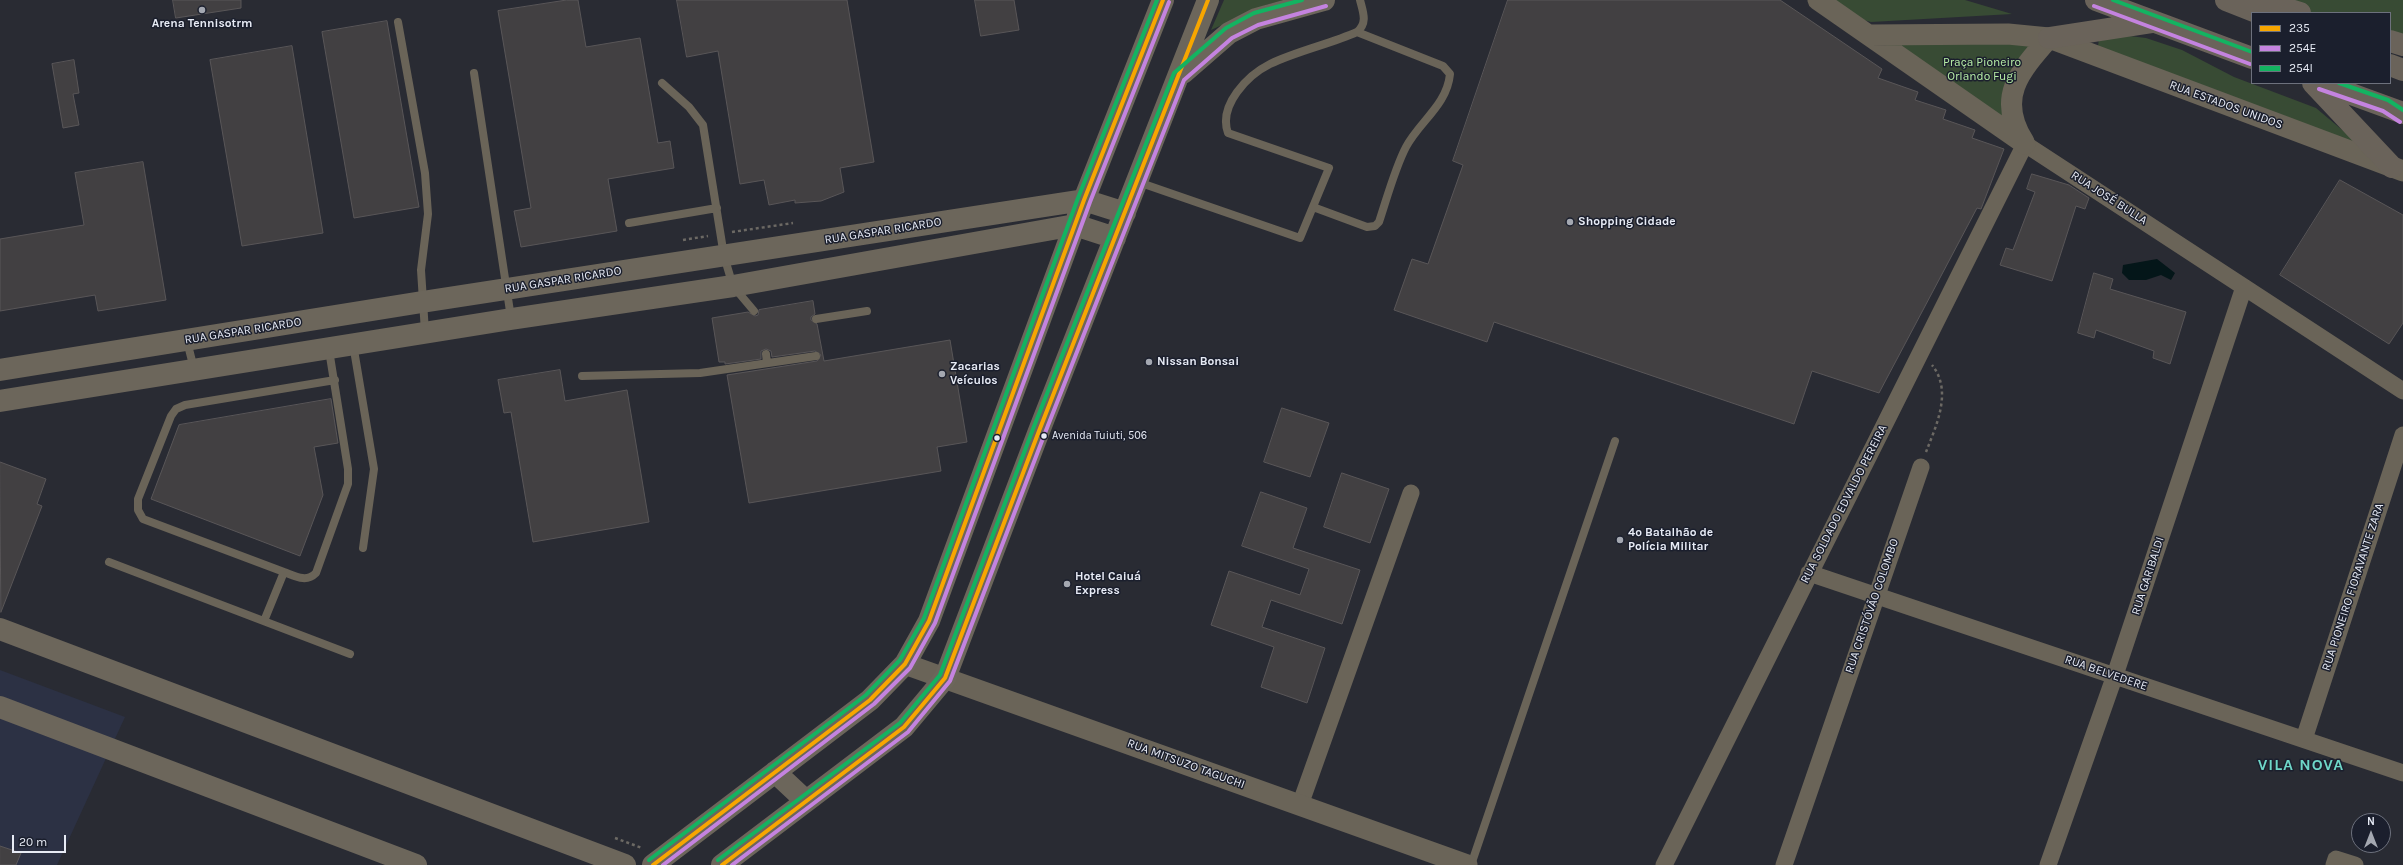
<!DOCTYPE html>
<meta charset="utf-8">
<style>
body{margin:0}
#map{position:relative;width:2403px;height:865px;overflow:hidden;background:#292b33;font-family:Karla,sans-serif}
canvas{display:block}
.legend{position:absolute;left:2251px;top:12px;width:140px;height:72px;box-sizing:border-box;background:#1b1f2d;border:1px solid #6d717d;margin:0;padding:5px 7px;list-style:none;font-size:12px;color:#e7ebf5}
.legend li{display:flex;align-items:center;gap:8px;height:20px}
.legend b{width:20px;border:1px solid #6d717d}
.north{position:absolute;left:2351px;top:813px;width:40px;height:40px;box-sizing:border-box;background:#1b1f2d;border:1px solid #6d717d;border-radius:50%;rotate:0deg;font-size:11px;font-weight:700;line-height:16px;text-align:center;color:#e7ebf5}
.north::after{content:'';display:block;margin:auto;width:14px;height:18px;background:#a4a8b1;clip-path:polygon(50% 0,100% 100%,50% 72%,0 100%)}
.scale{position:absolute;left:12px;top:835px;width:54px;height:18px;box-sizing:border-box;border:2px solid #e7ebf5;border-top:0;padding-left:5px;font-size:12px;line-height:14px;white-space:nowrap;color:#e7ebf5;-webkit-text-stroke:3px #1b1f2d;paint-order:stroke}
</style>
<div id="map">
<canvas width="2403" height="865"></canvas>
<ul class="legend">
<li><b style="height:5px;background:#f7a600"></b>235</li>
<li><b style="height:5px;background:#c483df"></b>254E</li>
<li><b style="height:5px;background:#13b361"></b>254I</li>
</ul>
<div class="north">N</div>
<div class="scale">20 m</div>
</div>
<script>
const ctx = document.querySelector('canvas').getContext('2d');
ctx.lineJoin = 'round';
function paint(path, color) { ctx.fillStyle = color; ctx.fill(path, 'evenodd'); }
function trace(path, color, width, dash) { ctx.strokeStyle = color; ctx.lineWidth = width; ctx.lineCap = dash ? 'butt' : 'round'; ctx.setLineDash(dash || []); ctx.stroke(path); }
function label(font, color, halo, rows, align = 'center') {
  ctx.font = font + ' Karla,sans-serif'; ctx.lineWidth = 3; ctx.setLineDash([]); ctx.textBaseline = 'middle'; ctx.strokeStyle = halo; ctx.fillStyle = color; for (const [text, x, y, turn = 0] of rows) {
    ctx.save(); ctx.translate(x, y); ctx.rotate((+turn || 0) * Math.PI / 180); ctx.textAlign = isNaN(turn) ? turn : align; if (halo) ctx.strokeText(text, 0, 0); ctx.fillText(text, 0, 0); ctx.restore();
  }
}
paint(new Path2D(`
 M 0,670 L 125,717 L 57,865 L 0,865 Z`), '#2c3144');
paint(new Path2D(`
 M 1224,0 L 1284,0 L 1266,5 L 1211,30 Z
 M 1829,0 L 1965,0 L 2012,14 L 1871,22 L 1856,18 Z
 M 2265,0 L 2403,0 L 2403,45 L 2390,41 L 2390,13 L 2305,13 Z
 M 2105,33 L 2146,38 L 2182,50 L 2234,77 L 2316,108 L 2360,145 L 2098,47 L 2099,38 Z
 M 1869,35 L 2049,38 L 2029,61 L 2015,127 Z`), '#384b34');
paint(new Path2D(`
 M 2157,259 L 2175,273 L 2171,280 L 2161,275 L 2146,280 L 2129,280 L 2122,273 L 2123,265 Z`), '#041619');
const building = new Path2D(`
 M 173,0 L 241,0 L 241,8 L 176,18 Z
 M 567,0 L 578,0 L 586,47 L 640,38 L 658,143 L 670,141 L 674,168 L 608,179 L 617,231 L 521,247 L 514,211 L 531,208 L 498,11 Z
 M 677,0 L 847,0 L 874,162 L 840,168 L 844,192 L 821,201 L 795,203 L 795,200 L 769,205 L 764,180 L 740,184 L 718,51 L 687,57 Z
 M 975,0 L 1014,0 L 1019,30 L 981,36 Z
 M 1508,0 L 1780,0 L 1882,69 L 1878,78 L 1918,92 L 1915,100 L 1946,110 L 1943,119 L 1975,130 L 1972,138 L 2004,149 L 1981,209 L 1977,208 L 1879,393 L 1812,371 L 1794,424 L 1494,322 L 1487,342 L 1394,310 L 1412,259 L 1428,264 L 1463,165 L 1453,161 Z
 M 387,21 L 419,207 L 354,218 L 322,32 Z
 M 292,46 L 323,233 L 242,246 L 210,60 Z
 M 74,60 L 79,93 L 73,94 L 79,125 L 63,128 L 52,64 Z
 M 143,162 L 166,300 L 98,311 L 95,295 L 0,311 L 0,239 L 84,225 L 75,173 Z
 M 2032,174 L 2069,185 L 2089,198 L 2085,209 L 2076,206 L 2052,281 L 2000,265 L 2006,248 L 2013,250 L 2035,192 L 2027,189 Z
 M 2340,180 L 2403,215 L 2403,323 L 2389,344 L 2280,275 Z
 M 2094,273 L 2113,279 L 2110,289 L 2186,312 L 2170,364 L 2153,358 L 2154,351 L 2096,330 L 2094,338 L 2078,333 Z
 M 813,301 L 815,314 L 811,317 L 811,320 L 817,324 L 824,361 L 950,340 L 967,442 L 937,447 L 941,471 L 749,503 L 727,375 L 817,361 L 821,355 L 815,351 L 772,357 L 771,351 L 766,349 L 761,351 L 761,359 L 725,364 L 725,362 L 719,362 L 712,318 L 748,312 L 755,316 L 758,315 L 759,310 Z
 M 560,370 L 565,401 L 627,390 L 649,522 L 533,542 L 511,412 L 504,413 L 498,380 Z
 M 331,399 L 338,443 L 314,447 L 323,495 L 300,556 L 151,499 L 179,425 Z
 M 1282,408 L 1329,423 L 1310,477 L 1264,462 Z
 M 0,462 L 46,479 L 37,504 L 42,506 L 1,612 Z
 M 1342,473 L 1389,489 L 1370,543 L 1324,527 Z
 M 1261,492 L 1307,508 L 1293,548 L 1360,570 L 1342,624 L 1271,600 L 1262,627 L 1325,648 L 1307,703 L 1261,687 L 1274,647 L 1211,625 L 1229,571 L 1300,595 L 1309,569 L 1242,546 Z
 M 0,846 L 21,853 L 16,865 L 0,865 Z`);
paint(building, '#424042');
trace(building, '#595658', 1);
trace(new Path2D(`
 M 732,232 L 793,223
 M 683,240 L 708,236
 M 1926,452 C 1936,426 1953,391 1932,365
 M 615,838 L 642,848`), '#6c6964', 2.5, [3, 3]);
trace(new Path2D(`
 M 398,22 L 425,173 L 428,214 L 421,270 L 425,332
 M 474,73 L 511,318
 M 662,83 L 689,107 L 703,125 L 724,256 L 733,286 L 754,311
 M 1138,182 L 1300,238 L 1329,168 L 1228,133 C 1218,105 1248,75 1270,64 C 1297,51 1330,44 1357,32 C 1368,23 1363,12 1360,0
 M 1313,207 L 1367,227 L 1375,226 L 1379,222 C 1387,198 1395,168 1406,147 C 1420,121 1447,105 1450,74 L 1443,66 L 1357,32
 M 629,223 L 717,208
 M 816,319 L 867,311
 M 187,341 L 194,369
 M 353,344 L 374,469 L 363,548
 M 766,354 L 767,363
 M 582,376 L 700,373 L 816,356
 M 109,562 L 350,654
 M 284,572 L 143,519 L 138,510 L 138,499 L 171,416 L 176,409 L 185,405 L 335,380
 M 264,621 L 284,572 C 295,576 306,583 316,573 L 348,484 L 348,469 L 329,350
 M 1471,865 L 1615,441`), '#6a6458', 8);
trace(new Path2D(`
 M 1809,573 L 2403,773
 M 2304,739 L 2403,435
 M 1300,805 L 1411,493
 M 1664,865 L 2025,144 L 2403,391
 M 1784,865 L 1921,467
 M 2048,865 L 2115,675 L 2244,287
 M 2334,865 L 2336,859 L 2355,865`), '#6a6458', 17);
trace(new Path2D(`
 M 1818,0 L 2025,144
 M 1869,35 L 2008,34 L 2049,38 L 2403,171
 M 2024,142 C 1996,98 2019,72 2049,38
 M 905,664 L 1467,865`), '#6a6458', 21);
trace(new Path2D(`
 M 1183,73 L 1229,33 L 1256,19 L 1324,0
 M 0,370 L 422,302 L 1084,200 L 1125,213
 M 0,401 L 511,319 L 733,286 L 1075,225 L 1115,238
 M 0,629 L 625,865
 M 0,707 L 416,865
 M 775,772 L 806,801
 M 653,865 L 870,700 L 905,664 L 929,621 L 1084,200 L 1163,0
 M 722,865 L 904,727 L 945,678 L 1039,431 L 1208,0`), '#6c665b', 22);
trace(new Path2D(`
 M 2096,0 L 2252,58
 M 2226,0 L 2259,13
 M 2258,0 L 2300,13
 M 2049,38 L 2153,22
 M 2390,41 L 2403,45
 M 2390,65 L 2403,70
 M 2313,83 L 2392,167
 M 2321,83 L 2403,113`), '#6a635a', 22);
trace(new Path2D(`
 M 653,865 L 870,700 L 905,664 L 929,621 L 1084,200 L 1163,0
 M 722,865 L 904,727 L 945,678 L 1039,431 L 1208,0`), '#f7a600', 4);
trace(new Path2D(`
 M 2094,6 L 2250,64
 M 2319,89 L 2383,111 L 2400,122
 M 663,865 L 874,704 L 910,668 L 935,623 L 1090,202 L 1169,2
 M 732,865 L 908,732 L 950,681 L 1045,433 L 1184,80 L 1232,38 L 1258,25 L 1326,6`), '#c483df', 4);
trace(new Path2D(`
 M 2113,0 L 2252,52
 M 2339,83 L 2388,100 L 2403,110
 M 649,860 L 866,695 L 900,660 L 924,618 L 1078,198 L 1157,0
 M 718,860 L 900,723 L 940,675 L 1033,429 L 1174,73 L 1226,28 L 1254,13 L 1302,0`), '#13b361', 4);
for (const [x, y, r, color] of [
 [202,10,4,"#a4a8b1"],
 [1570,222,4,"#a4a8b1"],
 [1149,362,4,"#a4a8b1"],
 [942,374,4,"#a4a8b1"],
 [1044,436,3.5,"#e7ebf5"],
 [997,438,3.5,"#e7ebf5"],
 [1620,540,4,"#a4a8b1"],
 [1067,584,4,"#a4a8b1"]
]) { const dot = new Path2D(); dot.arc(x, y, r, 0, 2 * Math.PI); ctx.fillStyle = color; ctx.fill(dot); trace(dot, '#1b1f2d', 1.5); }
label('11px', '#e7ebf5', '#1b1f2d', [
 ["Avenida Tuiuti, 506",1052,436]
], 'left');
label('bold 12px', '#e7ebf5', '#1b1f2d', [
 ["Arena Tennisotrm",202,24,"center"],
 ["Shopping Cidade",1578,222],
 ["Nissan Bonsai",1157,362],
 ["Zacarias",950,367],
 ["Veículos",950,381],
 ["4º Batalhão de",1628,533],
 ["Polícia Militar",1628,547],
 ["Hotel Caiuá",1075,577],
 ["Express",1075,591]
], 'left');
label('12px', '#b8f0a7', '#1b1f2d', [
 ["Praça Pioneiro",1982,63],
 ["Orlando Fugi",1982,77]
]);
label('12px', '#e7ebf5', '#1b1f2d', [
 ["RUA ESTADOS UNIDOS",2226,105,20],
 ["RUA JOSÉ BULLA",2109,198,33],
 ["RUA GASPAR RICARDO",883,231,-9],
 ["RUA GASPAR RICARDO",563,280,-9],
 ["RUA GASPAR RICARDO",243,331,-9],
 ["RUA SOLDADO EDVALDO PEREIRA",1844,504,-63],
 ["RUA GARIBALDI",2148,576,-72],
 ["RUA PIONEIRO FIORAVANTE ZARA",2353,587,-72],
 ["RUA CRISTÓVÃO COLOMBO",1872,606,-71],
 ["RUA BELVEDERE",2106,673,19],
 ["RUA MITSUZO TAGUCHI",1186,764,20]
]);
ctx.letterSpacing = '1px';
label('bold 16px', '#6fd7c8', '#1b1f2d', [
 ["VILA NOVA",2301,765]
]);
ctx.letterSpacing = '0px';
</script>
